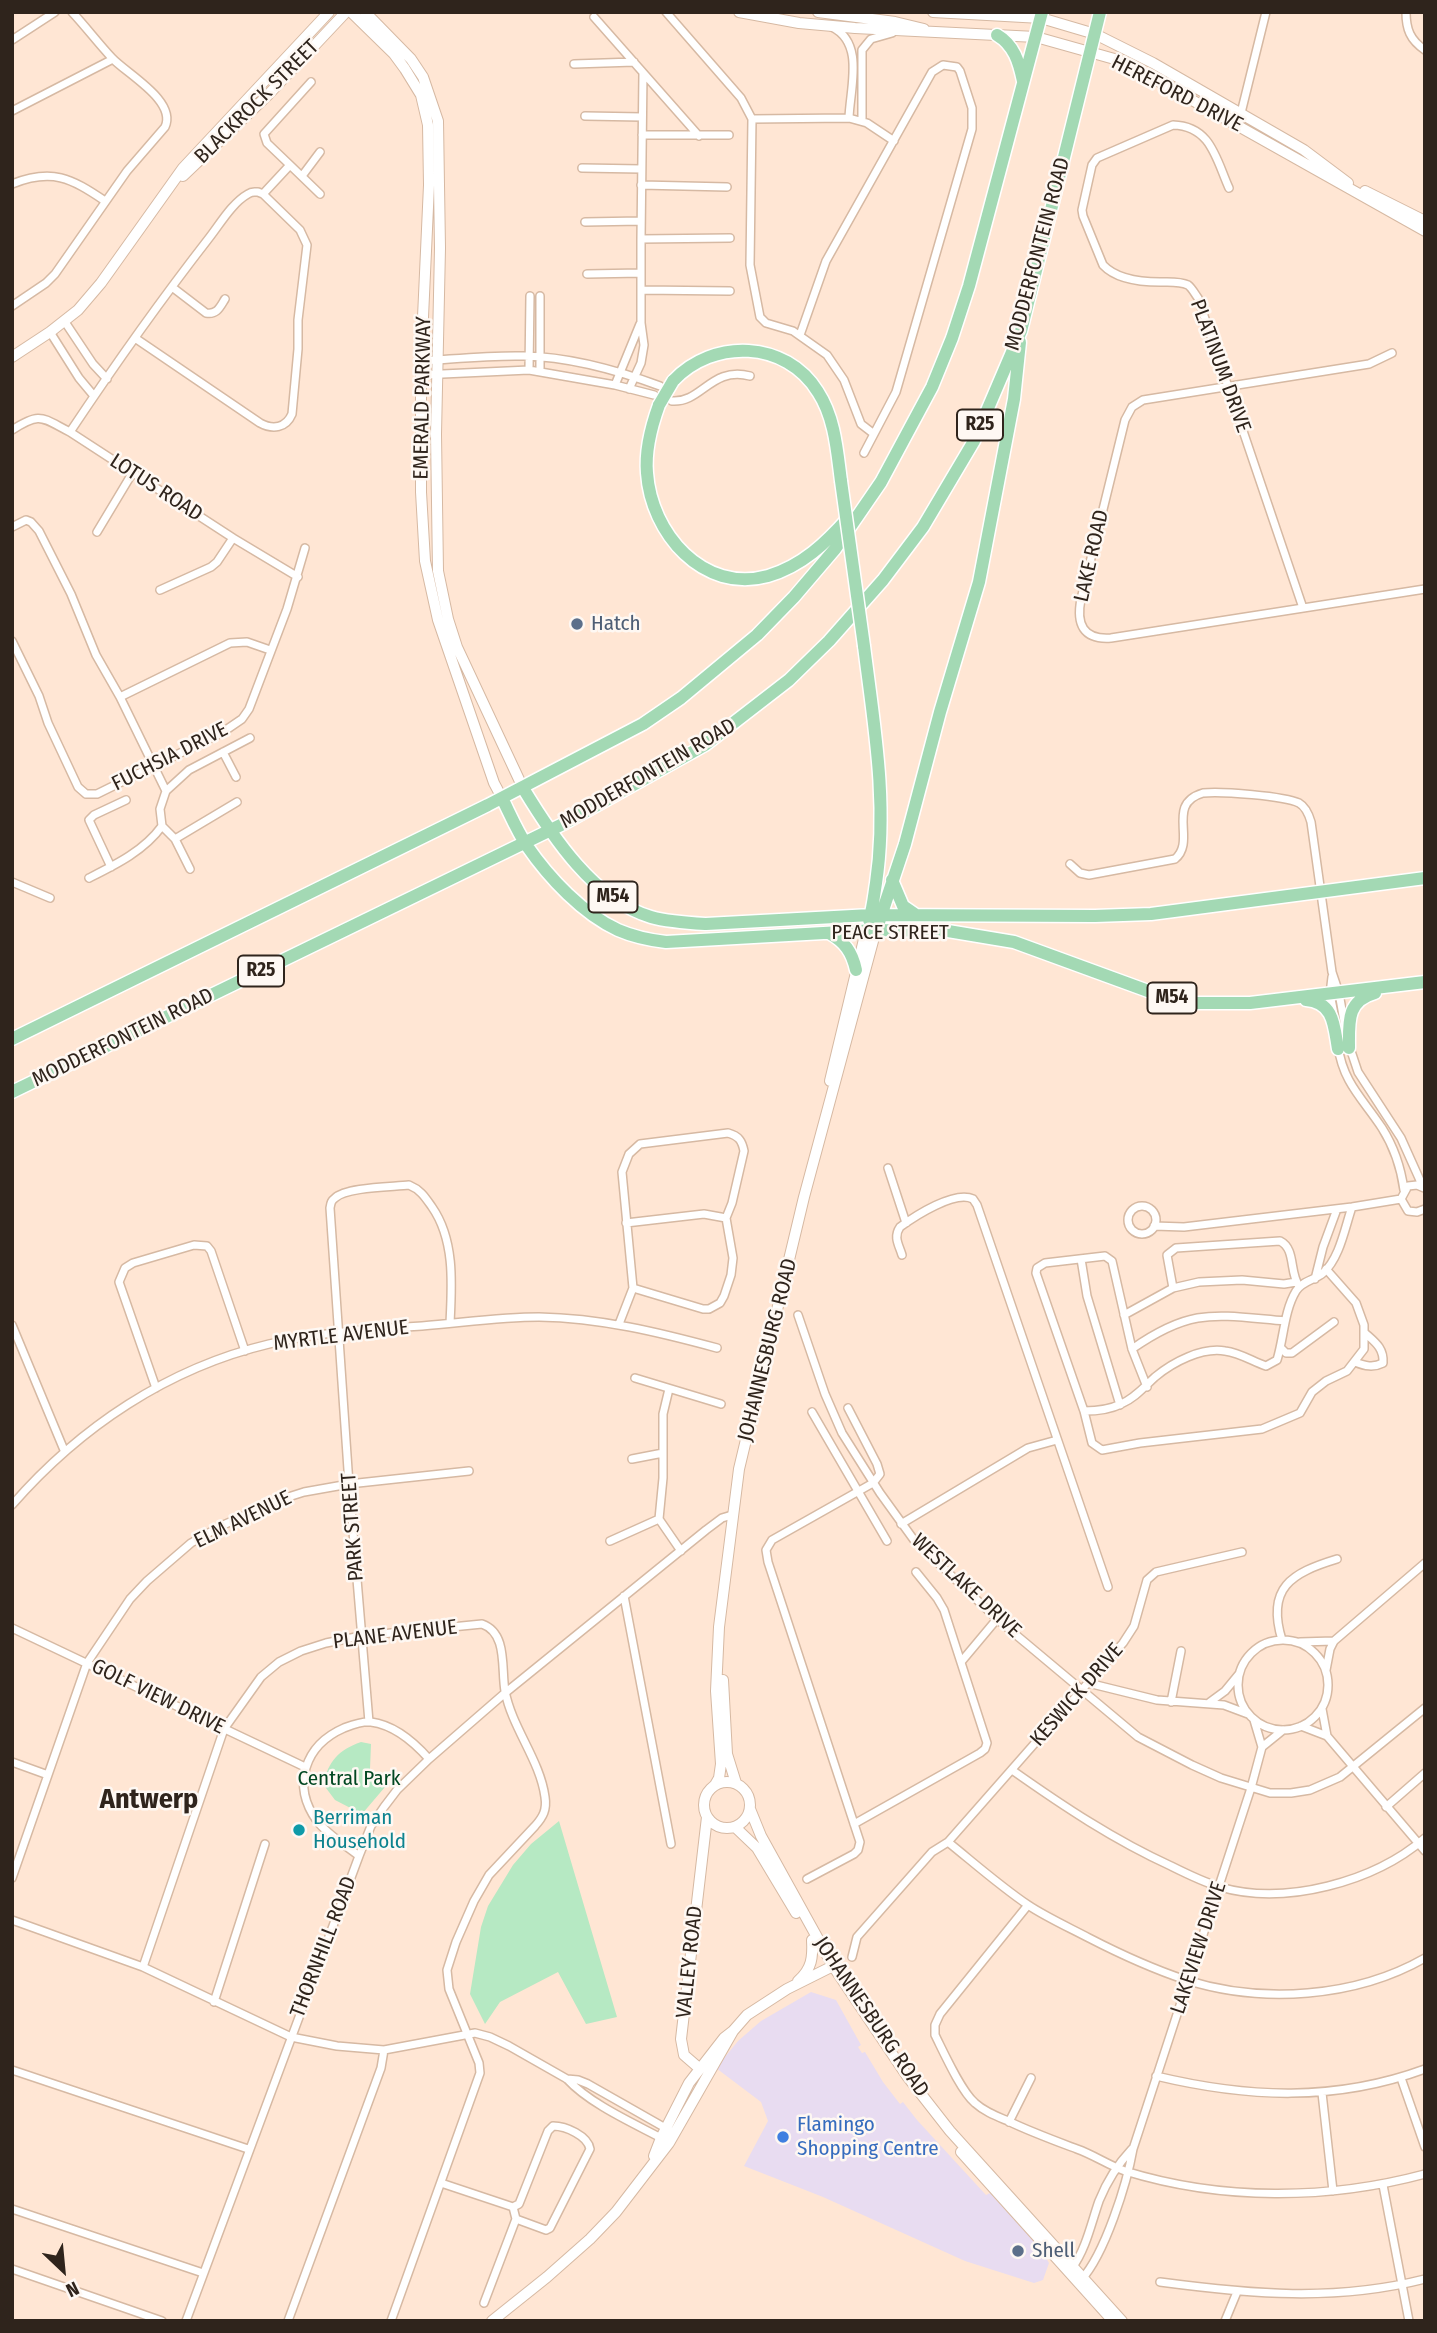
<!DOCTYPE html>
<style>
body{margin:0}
#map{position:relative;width:1437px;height:2333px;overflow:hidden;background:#ffe6d4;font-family:"Fira Sans Condensed",sans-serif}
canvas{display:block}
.frame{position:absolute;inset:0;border:14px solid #2f241c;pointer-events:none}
.north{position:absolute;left:28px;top:2235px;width:70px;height:70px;-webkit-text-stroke:5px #fef8f3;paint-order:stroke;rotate:154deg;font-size:19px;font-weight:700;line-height:28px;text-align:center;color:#2f241c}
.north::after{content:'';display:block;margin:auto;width:24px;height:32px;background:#2f241c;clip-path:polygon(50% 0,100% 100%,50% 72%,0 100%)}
</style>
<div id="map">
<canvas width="1437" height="2333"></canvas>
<div class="frame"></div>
<div class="north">N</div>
</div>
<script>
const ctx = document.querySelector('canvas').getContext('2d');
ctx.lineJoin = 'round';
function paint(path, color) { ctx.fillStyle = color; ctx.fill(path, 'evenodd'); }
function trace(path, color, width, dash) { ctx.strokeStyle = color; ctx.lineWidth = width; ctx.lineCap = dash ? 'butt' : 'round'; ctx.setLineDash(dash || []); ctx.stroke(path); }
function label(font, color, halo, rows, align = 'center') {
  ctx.font = font + ' "Fira Sans Condensed",sans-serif'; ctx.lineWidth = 5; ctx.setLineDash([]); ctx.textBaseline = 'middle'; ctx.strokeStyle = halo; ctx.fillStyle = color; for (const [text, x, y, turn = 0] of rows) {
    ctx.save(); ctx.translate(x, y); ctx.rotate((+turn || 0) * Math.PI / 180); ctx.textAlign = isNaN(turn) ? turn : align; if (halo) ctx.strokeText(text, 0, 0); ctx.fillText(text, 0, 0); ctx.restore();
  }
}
paint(new Path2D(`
 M 811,1992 L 836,2000 L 861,2045 L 858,2047 L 862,2053 L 865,2052 L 883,2082 L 900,2104 L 903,2102 L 917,2120 L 986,2195 L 990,2193 L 1040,2248 L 1049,2263 L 1043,2280 L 1034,2283 L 965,2261 L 823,2197 L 744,2166 L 768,2121 L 761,2102 L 716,2068 L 738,2041 L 761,2021 Z`), '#e8dcf1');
paint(new Path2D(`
 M 361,1742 L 371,1744 L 370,1769 L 385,1787 L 362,1814 L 335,1800 L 323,1784 C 329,1761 338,1750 361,1742 Z
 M 559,1821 L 617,2017 L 586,2024 L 558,1972 L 500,2002 L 485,2024 L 470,1994 L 481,1927 L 488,1906 L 513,1865 L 531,1844 Z`), '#b6e9c3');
const minor = new Path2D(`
 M 666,12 L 741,98 L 752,119 L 750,265 L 760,317 L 766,323 L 793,331 L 827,355 L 844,380 L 861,424 L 874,434
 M 1406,12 C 1406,29 1410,40 1425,50
 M 594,17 L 699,136
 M 832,27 C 865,43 850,88 849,118
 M 12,40 L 55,12
 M 574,64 L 634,62
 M 12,111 L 113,59
 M 585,116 L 642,117
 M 1240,117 L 1266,12
 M 752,119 L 849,118 L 867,123 L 894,141
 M 862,121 L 862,50 L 871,39 L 892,33
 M 642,135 L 729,135
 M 290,165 L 320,194
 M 582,168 L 641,169
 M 302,176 L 320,152
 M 12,184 C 52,168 71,178 105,201
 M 641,185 L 727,187
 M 1229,188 C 1216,159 1211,126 1173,125 L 1097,158 L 1092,165 L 1082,210 L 1083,216 L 1103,265 C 1117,280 1141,282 1160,282 C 1168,282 1180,281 1188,285 C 1192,288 1195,294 1198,298 L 1303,608
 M 263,194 L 290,165 L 267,143 L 264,134 L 311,82
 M 585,222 L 641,221
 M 641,239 L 730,238
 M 587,274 L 641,273
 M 172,287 L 206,313 C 217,315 220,307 225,299
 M 641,290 L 730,291
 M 540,296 L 540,372
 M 12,306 L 46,283 L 55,274 L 127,171 L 165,127 C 177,101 127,74 112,58 C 98,43 86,27 72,12
 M 65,322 L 93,364 L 107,379
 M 50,332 L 79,378 L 94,396
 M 800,335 L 826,261 L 932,72 L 943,65 L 957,67 L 960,71 L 972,108 L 972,129 L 896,392 L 864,453
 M 1392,353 L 1369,364 L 1143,400 L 1132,407 L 1125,420 L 1081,599 C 1076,624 1083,640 1111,638 L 1425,589
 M 421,361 C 455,359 490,355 524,356 C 570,357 617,370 660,386
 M 529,370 L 530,296
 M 421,375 L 529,370 L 615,385 L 654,395
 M 615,385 L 640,324
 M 629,389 L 641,363 L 644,345 L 641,323 L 641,239 L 643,73
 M 672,401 C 702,403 711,366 750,376
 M 12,430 C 41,411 42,418 70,432 L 233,538 L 298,577
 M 70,432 C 114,366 160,301 209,238 C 220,224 232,203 248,194 C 252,191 253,192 258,192 L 263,194 L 300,230 L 307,245 L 298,320 L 298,349 L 292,414 C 286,428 273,430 260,423 L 135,338
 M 12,527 L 26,520 L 31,522 L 39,531 L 71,594 L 96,655 L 120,697 L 166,791 L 160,809 L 162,826 L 175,839 L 190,869
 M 97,532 L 133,472
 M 160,590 L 211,567 L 217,562 L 233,538
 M 12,641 L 39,696 L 48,723 L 78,787 L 86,794 L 97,794 L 223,732 L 242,719 L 249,709 L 287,609 L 305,548
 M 120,697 L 230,643 L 247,642 L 270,650
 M 223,752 L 236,777
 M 166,791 L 189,770 L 250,738
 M 175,839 L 237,802
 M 1070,864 L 1080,873 L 1089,875 L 1175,859 C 1197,841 1165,804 1203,793 C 1221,791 1284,796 1299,803 C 1306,807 1309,815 1311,822 L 1332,972 L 1339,993 L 1345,1027
 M 111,867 L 89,820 L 94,815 L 126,800
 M 89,878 C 115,865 144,851 162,826
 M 12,882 L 50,898
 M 1332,977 L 1330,994 L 1334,1014
 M 1349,1045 L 1358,1072 L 1401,1138 L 1423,1187
 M 1338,1046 C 1343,1083 1363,1099 1382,1128 C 1394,1147 1401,1168 1404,1190
 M 888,1168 L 906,1223
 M 1424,1188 L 1417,1185 L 1408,1186 L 1401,1199 L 1408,1211 L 1417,1212 L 1425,1209
 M1128 1220a14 14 0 1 1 28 0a14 14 0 1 1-28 0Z
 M 626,1223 L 704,1214 L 726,1218
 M 1154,1226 L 1184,1227 L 1352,1207 L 1401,1199
 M 902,1255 C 899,1245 893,1237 900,1227 C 915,1216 955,1190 973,1199 L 977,1205 L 1108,1587
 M 1081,1259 L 1087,1296 L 1120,1405
 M 1315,1279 L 1323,1247 L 1337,1209
 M 1173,1288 L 1167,1255 L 1176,1248 L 1280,1241 C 1296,1249 1289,1272 1299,1286
 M 798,1315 L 825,1394 L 842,1433 L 880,1493 L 914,1540 L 997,1619 L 1138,1737 L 1192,1765 L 1221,1778 L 1270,1793 L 1291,1793 L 1310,1790 L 1340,1777 L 1425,1708
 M 1124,1315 L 1173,1288 L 1199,1282 L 1242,1280 L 1284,1284 L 1296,1282
 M 619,1324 L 633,1288 L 622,1172 L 629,1154 L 640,1144 L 728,1133 C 739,1136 742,1141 744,1151 L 732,1203 L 726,1218 L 733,1258 L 731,1275 L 724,1296 L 720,1303 L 709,1309 L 703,1309 L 633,1288
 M 12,1325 L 64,1450
 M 1281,1348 L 1286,1353 L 1292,1353 L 1334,1322
 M 1132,1349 C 1192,1307 1215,1315 1285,1321
 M 1355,1362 C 1365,1366 1373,1368 1383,1363 C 1384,1348 1375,1342 1365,1333
 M 635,1378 L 721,1404
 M 1147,1387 L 1132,1349 L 1112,1261 L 1105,1256 L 1045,1263 L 1037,1268 L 1036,1273 L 1084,1411 C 1097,1411 1109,1410 1121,1404 C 1135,1398 1144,1387 1155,1377 C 1173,1362 1202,1347 1225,1351 C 1240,1353 1252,1361 1266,1366 L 1277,1360 C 1284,1337 1284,1311 1296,1291 C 1302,1281 1315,1280 1323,1273 C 1340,1258 1345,1227 1352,1207
 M 156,1388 L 119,1282 L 125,1268 L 133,1263 L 194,1245 L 207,1246 L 211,1251 L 245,1351
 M 669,1389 L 663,1414 L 663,1478 L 659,1519 L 681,1551
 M 1084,1411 L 1092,1443 L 1102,1450 L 1140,1443 L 1262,1429 L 1300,1413 L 1312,1392 L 1326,1381 L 1347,1371 L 1364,1349 L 1364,1325 L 1356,1303 L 1326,1269
 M 812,1412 L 887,1541
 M 632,1459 L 663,1453
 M 12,1505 C 80,1427 168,1368 269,1344 C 320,1332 371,1329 422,1326 C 461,1323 500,1317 539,1317 C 600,1318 658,1332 717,1348
 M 901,1524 L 1028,1448 L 1057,1440
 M 610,1541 L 659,1519
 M 624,1596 L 671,1844
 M 12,1628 L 305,1767
 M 1282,1640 C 1266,1588 1291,1573 1337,1559
 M1238 1685a45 45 0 1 1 90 0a45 45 0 1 1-90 0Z
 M 1300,1642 L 1334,1641
 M 961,1662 L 997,1619
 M 1326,1670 L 1330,1649 L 1334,1641 L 1425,1563
 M 1088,1683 L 1157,1700 L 1224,1705 L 1248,1714
 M 1171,1702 L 1181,1651
 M 1210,1702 L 1225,1691 L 1239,1674
 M 1322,1709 L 1327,1736 L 1425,1851
 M 369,1722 L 349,1484 L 330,1208 C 331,1203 331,1201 335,1198 C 346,1187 392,1187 409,1185 C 421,1190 425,1197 432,1207 C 455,1240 452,1284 450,1323
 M 1301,1726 L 1327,1736
 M 1262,1747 L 1283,1730
 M 12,1762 L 48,1775
 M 1012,1770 C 1063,1806 1114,1840 1171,1866 C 1187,1874 1203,1882 1220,1887 C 1285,1906 1374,1882 1425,1838
 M 1386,1807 L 1425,1773
 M 854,1824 L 980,1753 L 985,1749 L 987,1743 L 944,1610 L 937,1598 L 916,1572
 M 948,1842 C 974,1863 1000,1886 1028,1905 C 1046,1917 1068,1927 1089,1938 C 1120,1954 1153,1969 1186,1980 C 1262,2004 1355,1998 1425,1958
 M 359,1856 C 345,1845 328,1835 317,1821 C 291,1785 305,1745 344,1728 C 352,1725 362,1721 371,1722 C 394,1725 414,1742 429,1759
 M 12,1878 L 87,1663 L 130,1599 L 147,1581 L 191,1543 L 221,1526 L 282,1499 L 304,1492 L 349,1484 L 469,1471
 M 807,1879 L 854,1854 L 858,1850 L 860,1842 L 768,1562 L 766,1550 L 772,1540 L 873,1483 L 880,1474 L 877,1464 L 848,1408
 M 1028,1905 L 940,2014 L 935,2025 L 935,2035 C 944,2053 961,2091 975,2103 C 985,2112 996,2116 1008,2121 C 1031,2132 1053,2140 1077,2149 C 1094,2155 1108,2165 1125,2171 C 1222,2201 1328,2200 1425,2174
 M 12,1920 L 143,1967 L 291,2037 L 337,2046 L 384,2050 L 475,2033 L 490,2037 L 509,2046 L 567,2079 C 590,2104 633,2123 663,2139
 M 852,1957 L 857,1937 L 932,1852 L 948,1842 L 1123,1643 L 1134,1626 L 1147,1580 L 1156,1572 L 1242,1552
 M 143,1967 L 224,1729 L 261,1677 L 279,1662 L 301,1651 L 326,1643 L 361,1636 L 482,1624 C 508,1633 501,1669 505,1691 C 512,1728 540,1760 545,1797 C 547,1810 543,1817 535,1826 L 489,1875 L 474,1901 L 456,1942 L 447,1970 L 449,1989 L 479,2063 L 480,2073 L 391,2321
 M 214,2002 L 265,1844
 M 12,2070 L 248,2149
 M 1156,2076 C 1248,2098 1335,2102 1425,2069
 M 1401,2078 L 1425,2147
 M 567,2079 L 578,2080 L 588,2084 L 669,2130
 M 1322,2093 L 1333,2191
 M 1009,2122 L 1031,2078
 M 553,2126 C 566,2126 588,2136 590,2149 L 550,2228 L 546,2230 L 516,2219 L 513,2207 L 519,2204 L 548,2131 Z
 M 441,2183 L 513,2207
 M 1383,2185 L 1409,2321
 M 12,2209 L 203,2273
 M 1072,2268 C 1086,2249 1091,2224 1099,2201 C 1107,2181 1117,2165 1132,2149
 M 12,2269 L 162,2321
 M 1081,2280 C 1105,2254 1127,2183 1133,2149 L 1251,1788 L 1262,1747 L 1254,1720
 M 1160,2282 C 1251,2294 1334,2302 1425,2279
 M 484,2303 L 516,2219
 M 186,2321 L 359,1856 L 371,1826 L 384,1807 L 397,1790 L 429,1759 L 505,1693 L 706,1530 L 722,1518 L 732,1515
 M 288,2321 L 381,2068 L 384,2050
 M 1225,2321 L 1237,2292`);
const tertiary = new Path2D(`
 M 351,12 L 394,54 L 405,69 L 421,95 L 428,125 L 429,185 L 421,361 L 421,492 L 425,561 L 438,620 L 494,783 L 502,798
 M 365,12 L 411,59 L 423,77 L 438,121 L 440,248 L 436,434 L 438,571 L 448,619 L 457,647 L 523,788
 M 739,12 L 799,23 L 855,28 L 1036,37 L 1118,60 L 1151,77 L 1425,231
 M 818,12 L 895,22 L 924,29
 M 933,12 L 1041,18 L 1095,34 L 1153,63 L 1304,150 L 1348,183
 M 183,176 L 268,95 L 346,12
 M 1365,191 L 1425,221
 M 12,357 L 50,332 L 78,310 L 101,283 L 183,168 L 329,12
 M 830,1081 L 866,931
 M 723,1680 L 727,1754 L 736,1783
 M704 1805a23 23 0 1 1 46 0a23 23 0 1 1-46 0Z
 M 715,1785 L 719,1778 L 721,1764 L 716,1691 L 719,1627 L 739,1469 L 804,1197 L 876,930
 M 750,1809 L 761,1836 L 833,1966 L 907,2076 L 950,2131 L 1122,2321
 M 735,1827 L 757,1848 L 796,1913
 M 798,1981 C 812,1969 813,1957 812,1940
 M 699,2068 L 684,2055 L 681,2039 L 707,1817
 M 961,2152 L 1113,2321
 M 654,2156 L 661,2138 L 689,2083 L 724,2038 L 733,2031 L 747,2015 L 787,1989 L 833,1966
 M 492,2321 L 547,2277 L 590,2239 L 616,2212 L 669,2143 L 733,2031`);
const primary = new Path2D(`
 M 997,35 C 1014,45 1019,62 1023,81
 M 673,381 C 713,338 786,340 818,392 C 835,418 837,451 841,481
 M 659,405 C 651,427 645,450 647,473 C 651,533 703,594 768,576 C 802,566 826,543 849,517
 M 864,646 C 874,725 888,803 876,883 C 874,895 873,908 869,920
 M 523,788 C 552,836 594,900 651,917 C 669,922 688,923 706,924 L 871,915 L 1095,916 L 1151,914 L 1425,878
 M 502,798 C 510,814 517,831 527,846 C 549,878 583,914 618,930 C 634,937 649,940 666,942 L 876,930 L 948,931 L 1014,942 L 1159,995 L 1193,1003 L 1250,1003 L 1425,982
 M 892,880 L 903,906 L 916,915
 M 879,922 L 905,844 L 940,712 L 979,582 L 1014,399 L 1020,342
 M 829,933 C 845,942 852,952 856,970
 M 1306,1000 C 1334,1002 1334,1026 1338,1049
 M 12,1039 L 488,805 L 643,724 L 681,698 L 757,635 L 794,597 L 835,549 L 881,482 L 932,387 L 952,338 L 969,286 L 1042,12
 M 1349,1048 C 1349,1023 1346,1001 1375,993
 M 12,1092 L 565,823 L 705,745 L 789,680 L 829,641 L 883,580 L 923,527 L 974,441 L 1021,331 L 1100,12`);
trace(minor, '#d6b9a3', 10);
trace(tertiary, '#d6b9a3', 12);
trace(primary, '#fff', 15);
trace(minor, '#fff', 7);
trace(tertiary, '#fff', 10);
trace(primary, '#a3d9b4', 12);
const primaryBridge = new Path2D(`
 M 659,405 L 673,381
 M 841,481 L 864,646`);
trace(primaryBridge, '#fff', 15, []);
trace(primaryBridge, '#a3d9b4', 12);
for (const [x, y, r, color] of [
 [577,624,7,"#5c6f8a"],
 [299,1830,7,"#0f9aa8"],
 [783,2137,7,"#3f7fe0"],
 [1018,2251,7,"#5c6f8a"]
]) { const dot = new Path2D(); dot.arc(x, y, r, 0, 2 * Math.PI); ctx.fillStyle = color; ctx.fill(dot); trace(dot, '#fef8f3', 2.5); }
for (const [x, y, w] of [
 [980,425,46],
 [613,897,49],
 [261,971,46],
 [1172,998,49]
]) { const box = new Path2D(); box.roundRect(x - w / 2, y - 15.5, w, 31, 5); ctx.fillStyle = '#fef8f3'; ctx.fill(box); trace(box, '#2f241c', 2); }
label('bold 19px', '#2f241c', null, [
 ["R25",980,425],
 ["M54",613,897],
 ["R25",261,971],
 ["M54",1172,998]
]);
label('21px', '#2f241c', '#fef8f3', [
 ["HEREFORD DRIVE",1177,94,27],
 ["BLACKROCK STREET",257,102,-45],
 ["MODDERFONTEIN ROAD",1038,254,-75],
 ["PLATINUM DRIVE",1220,366,70],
 ["EMERALD PARKWAY",423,398,-89],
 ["LOTUS ROAD",156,488,33],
 ["LAKE ROAD",1092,556,-77],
 ["FUCHSIA DRIVE",170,757,-27],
 ["MODDERFONTEIN ROAD",648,774,-30],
 ["PEACE STREET",890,933],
 ["MODDERFONTEIN ROAD",123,1038,-26],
 ["MYRTLE AVENUE",341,1336,-7],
 ["JOHANNESBURG ROAD",768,1350,-76],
 ["ELM AVENUE",243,1520,-26],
 ["PARK STREET",353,1527,-94],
 ["WESTLAKE DRIVE",966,1586,43],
 ["PLANE AVENUE",395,1635,-7],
 ["KESWICK DRIVE",1077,1695,-49],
 ["GOLF VIEW DRIVE",158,1697,26],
 ["THORNHILL ROAD",324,1947,-69],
 ["LAKEVIEW DRIVE",1199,1948,-72],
 ["VALLEY ROAD",690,1962,-84],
 ["JOHANNESBURG ROAD",871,2017,56]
]);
label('21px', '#4e5e75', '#fef8f3', [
 ["Hatch",591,624],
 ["Shell",1032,2251]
], 'left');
label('21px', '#004721', '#fef8f3', [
 ["Central Park",349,1779]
]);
label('21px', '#0d838f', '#fef8f3', [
 ["Berriman",313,1818],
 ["Household",313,1842]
], 'left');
label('21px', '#366cbe', '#fef8f3', [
 ["Flamingo",797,2125],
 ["Shopping Centre",797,2149]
], 'left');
label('bold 28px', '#2f241c', '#fef8f3', [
 ["Antwerp",149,1800]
]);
</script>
